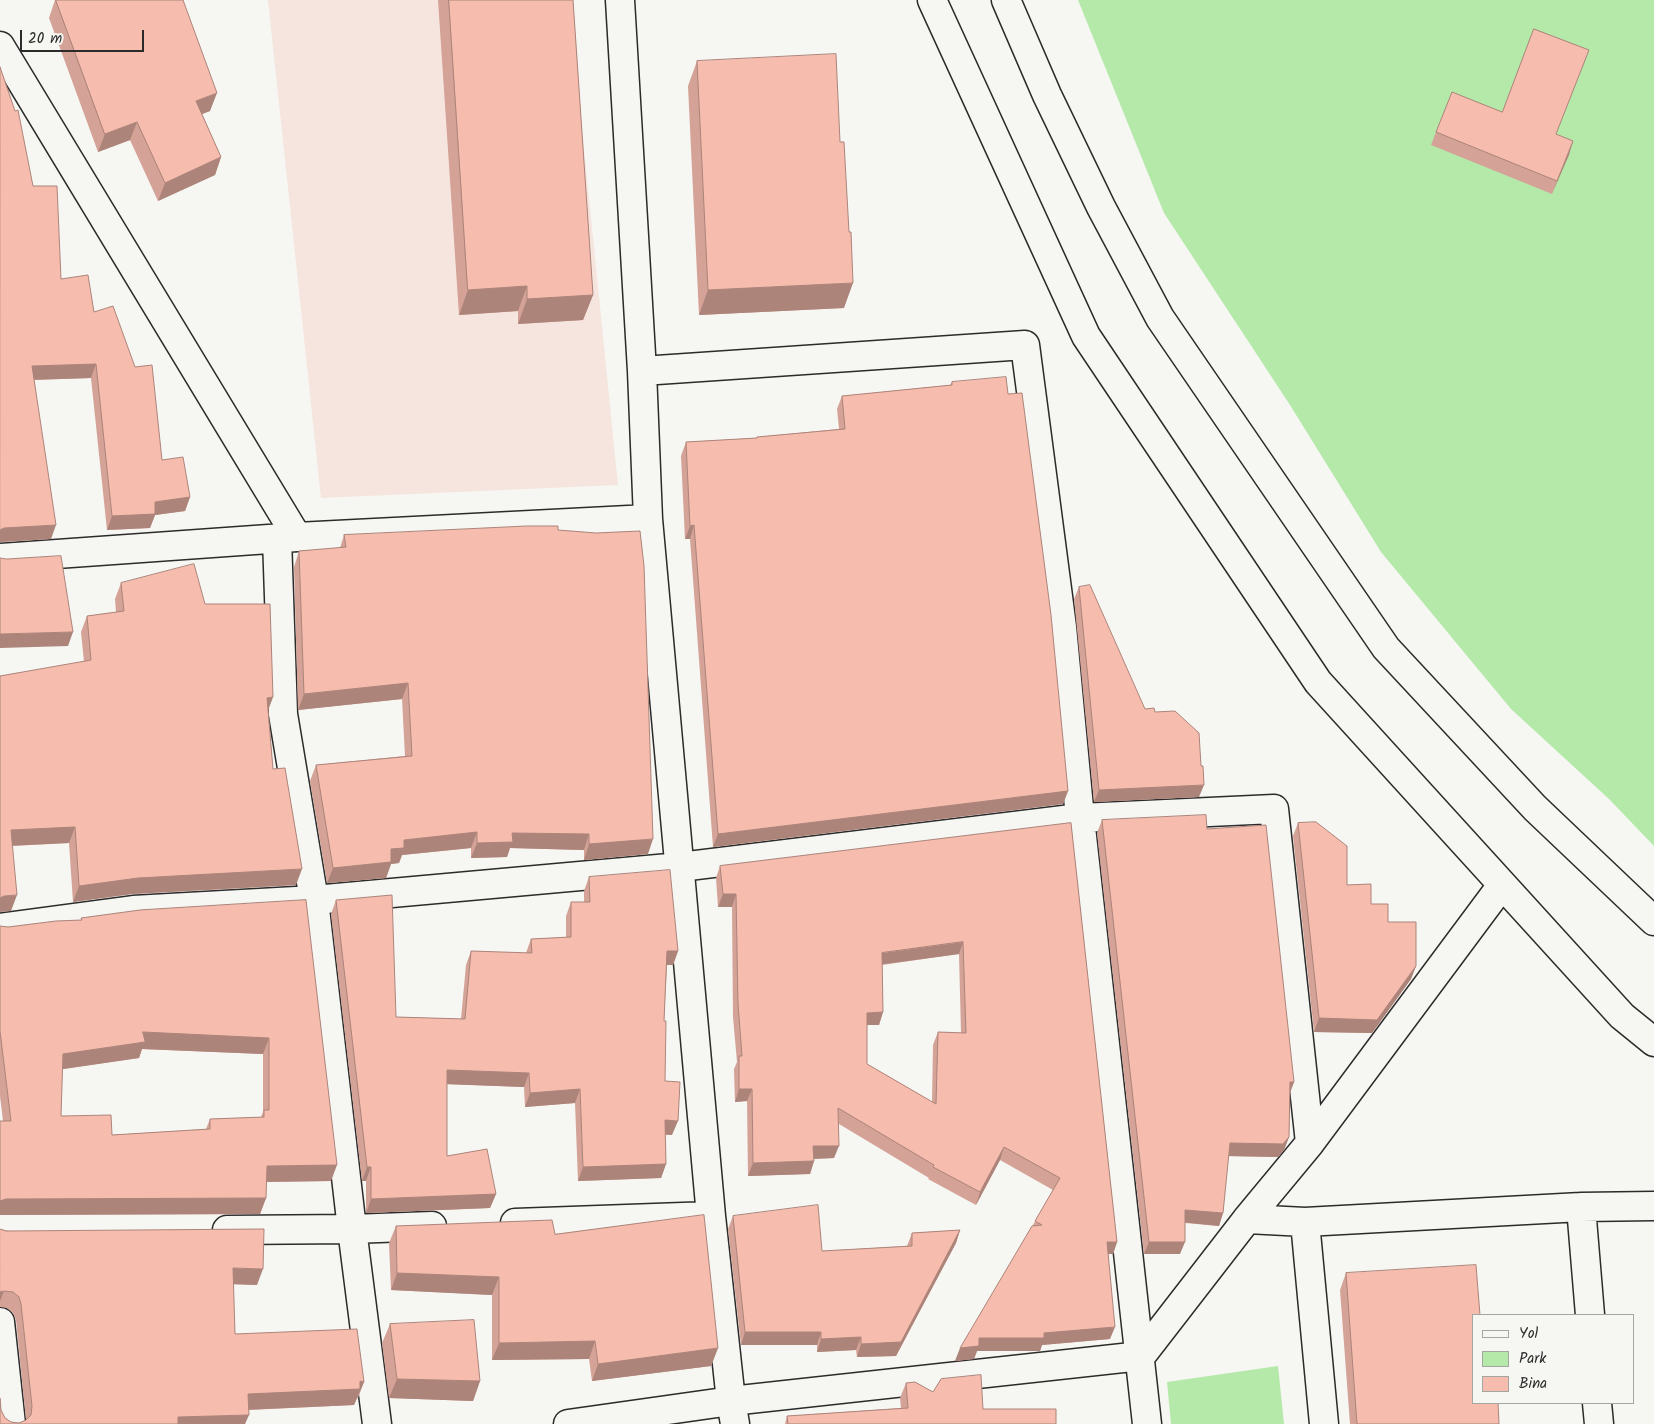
<!DOCTYPE html>
<style>
body{margin:0}
#map{position:relative;width:1654px;height:1424px;overflow:hidden;background:#f6f6f2;font-family:Kalam,sans-serif}
canvas{display:block}
.legend{position:absolute;left:1472px;top:1314px;width:162px;height:90px;box-sizing:border-box;background:#f6f6f2;border:1px solid #a5a5a2;margin:0;padding:6px 9px;list-style:none;font-size:15px;color:#2b2b2b}
.legend li{display:flex;align-items:center;gap:10px;height:25px}
.legend b{width:25px;border:1px solid #a5a5a2}
.scale{position:absolute;left:20px;top:30px;width:124px;height:22px;box-sizing:border-box;border:2px solid #2b2b2b;border-top:0;padding-left:6px;font-size:15px;line-height:18px;white-space:nowrap;color:#2b2b2b;-webkit-text-stroke:4px #f6f6f2;paint-order:stroke}
</style>
<div id="map">
<canvas width="1654" height="1424"></canvas>
<ul class="legend">
<li><b style="height:6px;background:#f6f6f2"></b>Yol</li>
<li><b style="height:14px;background:#b5e9aa"></b>Park</li>
<li><b style="height:14px;background:#f6bcae"></b>Bina</li>
</ul>
<div class="scale">20 m</div>
</div>
<script>
const ctx = document.querySelector('canvas').getContext('2d');
ctx.lineJoin = 'round';
function paint(path, color) { ctx.fillStyle = color; ctx.fill(path, 'evenodd'); }
function trace(path, color, width, dash) { ctx.strokeStyle = color; ctx.lineWidth = width; ctx.lineCap = dash ? 'butt' : 'round'; ctx.setLineDash(dash || []); ctx.stroke(path); }
paint(new Path2D(`
 M 268,0 L 569,0 L 618,485 L 321,498 Z`), '#f6e5de');
paint(new Path2D(`
 M 1078,0 L 1654,0 L 1654,846 L 1609,799 L 1511,709 L 1381,552 L 1290,405 L 1164,213 Z
 M 1278,1366 L 1284,1424 L 1171,1424 L 1167,1382 Z`), '#b5e9aa');
const minor = new Path2D(`
 M 620,0 L 642,371 L 648,519 L 711,1216 L 731,1401 L 735,1424
 M 932,0 L 1086,336 L 1318,682 L 1622,1016 L 1654,1042
 M 1006,0 L 1047,95 L 1101,207 L 1160,318 L 1386,648 L 1535,808 L 1654,921
 M 0,46 L 297,537
 M 642,371 L 1025,345 L 1062,627 L 1080,818 L 1147,1424
 M 277,538 L 283,714 L 314,900 L 352,1229 L 377,1424
 M 0,558 L 297,537 L 648,519
 M 0,928 L 133,910 L 314,900 L 680,867 L 1080,818 L 1274,809 L 1310,1143 L 1247,1219 L 1141,1356 L 731,1401 L 568,1424
 M 1310,1143 L 1502,885
 M 1581,1207 L 1590,1315
 M 1247,1219 L 1305,1222 L 1581,1207 L 1654,1206
 M 1305,1222 L 1324,1424
 M 515,1223 L 711,1216
 M 227,1230 L 352,1229 L 432,1226
 M 0,1322 L 11,1424
 M 1597,1403 L 1599,1424`);
trace(minor, '#2b2b2b', 31);
trace(minor, '#f6f6f2', 28);
paint(new Path2D(`
 M 55,0 L 183,0 L 210,111 L 202,114 L 221,157 L 215,175 L 158,201 L 130,140 L 98,152 L 49,18 Z
 M 438,0 L 573,0 L 593,295 L 583,320 L 518,324 L 518,311 L 459,315 Z
 M 697,61 L 844,308 L 699,315 L 688,86 Z
 M 0,67 L 33,186 L 61,279 L 94,312 L 162,460 L 190,497 L 185,511 L 155,515 L 150,528 L 107,530 L 91,378 L 34,380 L 51,539 L 0,542 Z
 M 1436,132 L 1557,135 L 1573,141 L 1552,194 L 1431,145 Z
 M 952,382 L 1008,394 L 1068,791 L 1063,804 L 713,847 L 690,539 L 685,539 L 681,456 L 686,442 L 756,438 L 757,437 L 839,429 L 837,409 L 842,396 L 950,385 Z
 M 558,530 L 648,854 L 584,860 L 584,850 L 510,848 L 507,857 L 471,858 L 471,848 L 402,855 L 399,863 L 391,864 L 386,878 L 327,883 L 310,781 L 316,765 L 405,756 L 402,699 L 298,710 L 294,567 L 299,551 L 340,548 L 344,535 Z
 M 121,583 L 205,604 L 273,697 L 268,710 L 273,769 L 296,885 L 132,894 L 73,902 L 69,843 L 12,846 L 11,911 L 0,676 L 84,662 L 81,632 L 87,616 L 116,612 L 115,599 Z
 M 1079,587 L 1145,709 L 1155,712 L 1199,797 L 1094,802 L 1074,599 Z
 M 1102,820 L 1207,829 L 1294,1082 L 1290,1093 L 1289,1137 L 1284,1150 L 1278,1157 L 1228,1156 L 1223,1213 L 1219,1226 L 1185,1223 L 1180,1254 L 1144,1254 L 1097,833 Z
 M 1071,823 L 1117,1242 L 1113,1254 L 1108,1254 L 1110,1339 L 1042,1345 L 1040,1351 L 977,1351 L 974,1359 L 955,1361 L 1053,1190 L 1000,1160 L 976,1205 L 928,1179 L 929,1178 L 839,1124 L 834,1158 L 814,1159 L 814,1161 L 810,1174 L 748,1176 L 747,1101 L 735,1102 L 734,1069 L 737,1062 L 733,1017 L 732,907 L 718,907 L 716,878 L 720,866 ZM 959,954 L 961,1033 L 938,1032 L 933,1045 L 932,1102 L 867,1064 L 867,1025 L 879,1025 L 883,1012 L 882,965 Z
 M 1298,823 L 1347,885 L 1371,904 L 1388,922 L 1416,966 L 1411,979 L 1372,1033 L 1314,1032 L 1293,836 Z
 M 589,877 L 678,951 L 673,965 L 667,965 L 664,1021 L 665,1081 L 672,1135 L 665,1135 L 666,1164 L 661,1178 L 578,1181 L 575,1103 L 525,1107 L 524,1087 L 447,1084 L 447,1156 L 496,1194 L 490,1208 L 366,1213 L 366,1181 L 362,1181 L 331,914 L 336,900 L 396,1017 L 461,1019 L 466,965 L 471,951 L 526,953 L 531,939 L 566,937 L 566,916 L 571,902 L 584,902 L 584,891 Z
 M 306,900 L 331,1181 L 266,1182 L 266,1198 L 260,1214 L 0,1215 L 0,1121 L 3,1121 L 0,1096 L 0,926 L 8,927 L 81,920 L 81,918 ZM 142,1049 L 263,1054 L 263,1112 L 261,1117 L 210,1119 L 206,1129 L 112,1135 L 61,1116 L 62,1069 L 139,1058 Z
 M 733,1216 L 822,1251 L 907,1246 L 912,1233 L 960,1230 L 956,1243 L 896,1356 L 857,1357 L 856,1350 L 817,1352 L 817,1345 L 741,1345 L 728,1229 Z
 M 396,1226 L 555,1234 L 718,1348 L 711,1366 L 592,1381 L 589,1359 L 492,1360 L 492,1295 L 391,1290 L 389,1243 Z
 M 0,1229 L 257,1285 L 233,1284 L 235,1334 L 364,1382 L 358,1398 L 357,1398 L 354,1405 L 249,1410 L 245,1424 L 0,1424 L 1,1410 L 5,1418 L 11,1422 L 19,1423 L 26,1420 L 16,1320 L 13,1313 L 7,1308 L 0,1307 Z
 M 1346,1273 L 1473,1315 L 1499,1424 L 1350,1424 L 1340,1290 Z
 M 390,1324 L 480,1381 L 473,1401 L 389,1398 L 382,1343 Z
 M 906,1383 L 983,1409 L 1056,1424 L 785,1424 L 787,1416 L 901,1408 L 900,1398 Z`), '#d4a296');
paint(new Path2D(`
 M 217,93 L 210,111 L 189,119 L 196,101 Z
 M 137,122 L 130,140 L 98,152 L 105,134 Z
 M 1573,141 L 1569,155 L 1552,194 L 1557,181 Z
 M 221,157 L 215,175 L 158,201 L 165,183 Z
 M 853,283 L 844,308 L 699,315 L 708,290 Z
 M 527,286 L 518,311 L 459,315 L 468,290 Z
 M 593,295 L 583,320 L 518,324 L 527,299 Z
 M 96,364 L 91,378 L 27,380 L 32,366 Z
 M 190,497 L 185,511 L 155,515 L 150,528 L 107,530 L 112,516 L 155,502 Z
 M 56,525 L 51,539 L 0,542 L 0,530 L 4,528 Z
 M 694,525 L 690,539 L 685,539 L 690,526 Z
 M 73,632 L 68,646 L 0,648 L 0,634 Z
 M 408,683 L 402,699 L 298,710 L 304,694 Z
 M 273,697 L 267,713 L 267,698 Z
 M 1204,785 L 1199,797 L 1094,802 L 1099,790 Z
 M 1068,791 L 1063,804 L 713,847 L 718,834 Z
 M 75,827 L 69,843 L 5,846 L 11,830 Z
 M 477,832 L 471,848 L 402,855 L 399,863 L 391,864 L 386,878 L 327,883 L 333,868 L 391,849 L 404,840 Z
 M 512,833 L 589,834 L 584,850 L 510,848 L 507,857 L 471,858 L 477,843 Z
 M 653,839 L 648,854 L 584,860 L 589,844 Z
 M 302,869 L 296,885 L 132,894 L 73,902 L 79,886 L 138,878 Z
 M 723,894 L 736,894 L 732,907 L 718,907 Z
 M 17,895 L 11,911 L 0,912 L 0,898 L 4,896 Z
 M 963,942 L 959,954 L 877,965 L 882,953 Z
 M 667,951 L 678,951 L 673,965 L 662,965 Z
 M 1416,966 L 1411,979 L 1372,1033 L 1314,1032 L 1319,1018 Z
 M 883,1012 L 879,1025 L 862,1025 L 867,1013 Z
 M 143,1032 L 269,1038 L 263,1054 L 142,1049 L 139,1058 L 57,1070 L 63,1054 Z
 M 447,1070 L 529,1073 L 524,1087 L 442,1084 Z
 M 1290,1082 L 1294,1082 L 1289,1095 Z
 M 580,1089 L 575,1103 L 525,1107 L 530,1093 Z
 M 739,1089 L 752,1089 L 747,1101 L 735,1102 Z
 M 665,1120 L 678,1121 L 672,1135 L 660,1134 Z
 M 1289,1137 L 1284,1150 L 1278,1157 L 1225,1156 L 1230,1143 Z
 M 813,1146 L 839,1146 L 834,1158 L 809,1159 Z
 M 1004,1147 L 1000,1160 L 976,1205 L 980,1192 Z
 M 814,1161 L 810,1174 L 748,1176 L 753,1163 Z
 M 666,1164 L 661,1178 L 578,1181 L 583,1167 Z
 M 337,1165 L 331,1181 L 261,1182 L 267,1166 Z
 M 367,1167 L 371,1167 L 366,1181 L 362,1181 Z
 M 496,1194 L 490,1208 L 366,1213 L 371,1199 Z
 M 266,1198 L 260,1214 L 0,1215 L 0,1201 L 6,1199 Z
 M 1185,1210 L 1223,1213 L 1219,1226 L 1181,1222 Z
 M 960,1230 L 956,1243 L 896,1356 L 857,1357 L 861,1344 Z
 M 1107,1242 L 1117,1242 L 1113,1254 L 1102,1254 Z
 M 1149,1242 L 1185,1242 L 1180,1254 L 1144,1254 Z
 M 233,1268 L 263,1269 L 257,1285 L 227,1284 Z
 M 397,1273 L 499,1277 L 492,1295 L 391,1290 Z
 M 4,1291 L 0,1301 L 0,1292 Z
 M 1115,1327 L 1110,1339 L 1042,1345 L 1040,1351 L 977,1351 L 974,1359 L 955,1361 L 960,1348 L 979,1338 Z
 M 745,1332 L 821,1332 L 817,1345 L 741,1345 Z
 M 861,1337 L 856,1350 L 817,1352 L 821,1339 Z
 M 595,1341 L 589,1359 L 492,1360 L 499,1343 Z
 M 718,1348 L 711,1366 L 592,1381 L 598,1364 Z
 M 397,1379 L 480,1381 L 473,1401 L 389,1398 Z
 M 360,1381 L 364,1382 L 354,1405 L 242,1410 L 248,1394 Z
 M 249,1415 L 245,1424 L 175,1424 L 178,1417 Z`), '#ac847a');
const building = new Path2D(`
 M 56,0 L 183,0 L 217,93 L 196,101 L 221,157 L 165,183 L 137,122 L 105,134 Z
 M 449,0 L 573,0 L 593,295 L 527,299 L 527,286 L 468,290 Z
 M 1534,29 L 1589,50 L 1556,134 L 1573,141 L 1557,181 L 1436,132 L 1452,92 L 1502,112 Z
 M 836,54 L 840,142 L 844,142 L 849,232 L 851,232 L 853,283 L 708,290 L 697,61 Z
 M 0,67 L 15,111 L 18,110 L 33,186 L 57,186 L 61,279 L 88,275 L 94,312 L 113,306 L 135,367 L 152,365 L 162,460 L 183,457 L 190,497 L 155,502 L 155,514 L 112,516 L 96,364 L 32,366 L 56,525 L 4,528 L 0,530 Z
 M 1006,377 L 1008,394 L 1022,393 L 1051,615 L 1068,791 L 718,834 L 694,525 L 690,526 L 686,442 L 757,438 L 757,437 L 845,429 L 842,396 L 952,385 L 952,382 Z
 M 527,526 L 558,526 L 558,530 L 596,533 L 640,531 L 644,566 L 653,839 L 589,844 L 589,834 L 512,833 L 513,842 L 477,843 L 477,832 L 404,840 L 404,848 L 391,849 L 391,862 L 333,868 L 316,765 L 412,756 L 408,683 L 304,694 L 299,551 L 346,547 L 344,535 Z
 M 61,556 L 73,632 L 0,634 L 0,558 L 6,559 Z
 M 194,564 L 205,604 L 270,604 L 273,697 L 267,698 L 273,769 L 285,768 L 302,869 L 138,878 L 79,886 L 75,827 L 11,830 L 17,895 L 4,896 L 0,898 L 0,676 L 91,660 L 87,616 L 124,611 L 121,583 Z
 M 1090,585 L 1145,709 L 1154,708 L 1155,712 L 1175,711 L 1199,733 L 1201,766 L 1203,766 L 1204,785 L 1099,790 L 1079,587 Z
 M 1206,815 L 1207,829 L 1266,825 L 1294,1082 L 1290,1082 L 1289,1137 L 1283,1144 L 1230,1143 L 1223,1213 L 1185,1210 L 1185,1242 L 1149,1242 L 1102,820 Z
 M 1316,822 L 1347,846 L 1347,885 L 1371,884 L 1371,904 L 1388,904 L 1388,922 L 1416,922 L 1416,966 L 1377,1020 L 1319,1018 L 1298,823 Z
 M 1071,823 L 1117,1242 L 1107,1242 L 1115,1327 L 1044,1333 L 1044,1338 L 979,1338 L 979,1346 L 960,1348 L 1032,1226 L 1042,1225 L 1035,1221 L 1060,1178 L 1004,1147 L 980,1192 L 933,1167 L 934,1165 L 838,1108 L 839,1146 L 813,1146 L 814,1161 L 753,1163 L 752,1089 L 739,1089 L 739,1056 L 742,1056 L 738,1004 L 736,894 L 723,894 L 720,866 ZM 963,942 L 966,1033 L 938,1032 L 936,1104 L 867,1064 L 867,1013 L 883,1012 L 882,953 Z
 M 670,870 L 678,951 L 667,951 L 664,1021 L 666,1021 L 665,1081 L 680,1082 L 678,1121 L 665,1120 L 666,1164 L 583,1167 L 580,1089 L 530,1093 L 529,1073 L 447,1070 L 447,1156 L 487,1149 L 496,1194 L 371,1199 L 371,1167 L 367,1167 L 336,900 L 392,895 L 396,1017 L 465,1019 L 471,951 L 532,953 L 531,939 L 571,937 L 571,902 L 590,902 L 589,877 Z
 M 306,900 L 337,1165 L 267,1166 L 266,1198 L 6,1199 L 0,1201 L 0,1121 L 11,1121 L 0,1031 L 0,926 L 8,927 L 56,921 L 82,920 L 81,918 L 140,910 ZM 143,1032 L 269,1038 L 269,1110 L 264,1110 L 264,1117 L 210,1119 L 210,1129 L 112,1135 L 111,1115 L 61,1116 L 63,1054 L 145,1042 Z
 M 818,1205 L 822,1251 L 912,1246 L 912,1233 L 960,1230 L 901,1342 L 861,1344 L 861,1337 L 821,1339 L 821,1332 L 745,1332 L 733,1216 Z
 M 704,1215 L 718,1348 L 598,1364 L 595,1341 L 499,1343 L 499,1277 L 397,1273 L 396,1226 L 552,1220 L 555,1234 Z
 M 0,1229 L 6,1231 L 264,1229 L 263,1269 L 233,1268 L 235,1334 L 357,1329 L 364,1382 L 360,1381 L 360,1389 L 248,1394 L 249,1415 L 178,1417 L 178,1424 L 0,1424 L 0,1398 L 1,1410 L 5,1418 L 11,1422 L 19,1423 L 26,1420 L 31,1415 L 32,1406 L 21,1304 L 19,1297 L 13,1292 L 4,1291 L 0,1292 Z
 M 1476,1265 L 1480,1315 L 1473,1315 L 1473,1403 L 1498,1403 L 1499,1424 L 1357,1424 L 1346,1273 Z
 M 474,1320 L 480,1381 L 397,1379 L 390,1324 Z
 M 981,1375 L 983,1409 L 1056,1409 L 1056,1424 L 788,1424 L 787,1416 L 908,1408 L 906,1383 L 915,1382 L 933,1392 L 941,1379 Z`);
paint(building, '#f6bcae');
trace(building, '#ac847a', 1);
</script>
